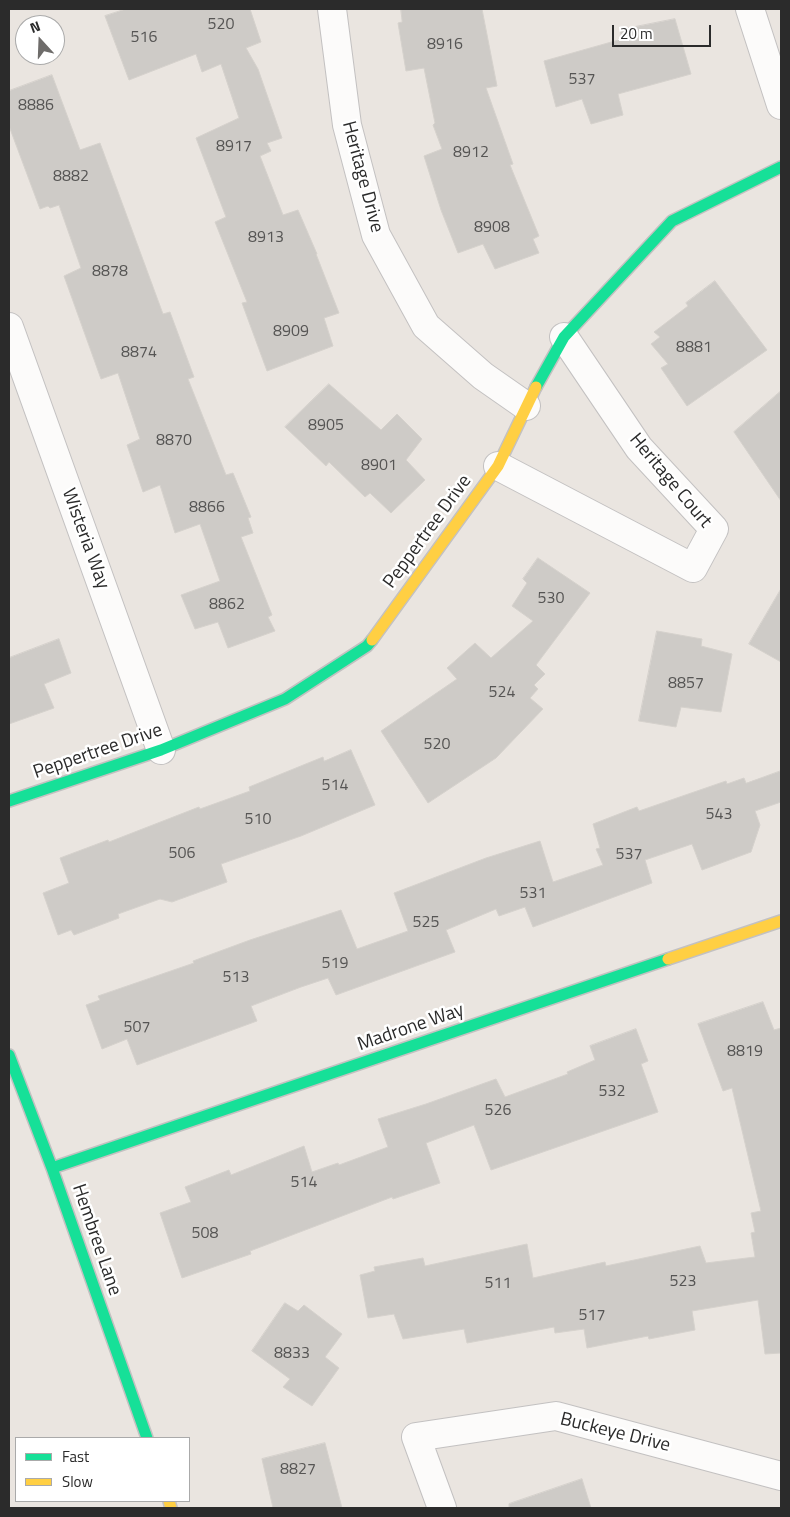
<!DOCTYPE html>
<style>
body{margin:0}
#map{position:relative;width:790px;height:1517px;overflow:hidden;background:#eae5e0;font-family:"Titillium Web",sans-serif}
canvas{display:block}
.frame{position:absolute;inset:0;border:10px solid #2b2b2b;pointer-events:none}
.legend{position:absolute;left:15px;top:1437px;width:175px;height:65px;box-sizing:border-box;background:#fff;border:1px solid #aaa;margin:0;padding:6px 9px;list-style:none;font-size:15px;color:#2b2b2b}
.legend li{display:flex;align-items:center;gap:10px;height:25px}
.legend b{width:25px;border:1px solid #aaa}
.north{position:absolute;left:15px;top:15px;width:50px;height:50px;box-sizing:border-box;background:#fff;border:1px solid #aaa;border-radius:50%;rotate:340deg;font-size:14px;font-weight:700;line-height:20px;text-align:center;color:#2b2b2b}
.north::after{content:'';display:block;margin:auto;width:18px;height:22px;background:#6e6c6a;clip-path:polygon(50% 0,100% 100%,50% 72%,0 100%)}
.scale{position:absolute;left:612px;top:25px;width:99px;height:22px;box-sizing:border-box;border:2px solid #2b2b2b;border-top:0;padding-left:6px;font-size:15px;line-height:18px;white-space:nowrap;color:#2b2b2b;-webkit-text-stroke:4px #fff;paint-order:stroke}
</style>
<div id="map">
<canvas width="790" height="1517"></canvas>
<div class="frame"></div>
<ul class="legend">
<li><b style="height:6px;background:#16e098"></b>Fast</li>
<li><b style="height:6px;background:#ffcf43"></b>Slow</li>
</ul>
<div class="north">N</div>
<div class="scale">20 m</div>
</div>
<script>
const ctx = document.querySelector('canvas').getContext('2d');
ctx.lineJoin = 'round';
function paint(path, color) { ctx.fillStyle = color; ctx.fill(path, 'evenodd'); }
function trace(path, color, width, dash) { ctx.strokeStyle = color; ctx.lineWidth = width; ctx.lineCap = dash ? 'butt' : 'round'; ctx.setLineDash(dash || []); ctx.stroke(path); }
function label(font, color, halo, rows, align = 'center') {
  ctx.font = font + ' "Titillium Web",sans-serif'; ctx.lineWidth = 5; ctx.setLineDash([]); ctx.textBaseline = 'middle'; ctx.strokeStyle = halo; ctx.fillStyle = color; for (const [text, x, y, turn = 0] of rows) {
    ctx.save(); ctx.translate(x, y); ctx.rotate((+turn || 0) * Math.PI / 180); ctx.textAlign = isNaN(turn) ? turn : align; if (halo) ctx.strokeText(text, 0, 0); ctx.fillText(text, 0, 0); ctx.restore();
  }
}
const building = new Path2D(`
 M 126,9 L 250,9 L 261,42 L 246,48 L 258,69 L 282,138 L 267,143 L 271,151 L 260,156 L 283,215 L 298,210 L 317,254 L 316,254 L 339,313 L 324,318 L 333,346 L 267,371 L 242,303 L 247,302 L 215,222 L 226,217 L 196,138 L 239,118 L 221,64 L 202,72 L 196,54 L 129,80 L 105,16 Z
 M 401,9 L 482,9 L 497,86 L 486,88 L 513,164 L 510,165 L 539,236 L 533,239 L 539,253 L 495,269 L 483,244 L 458,253 L 441,210 L 424,156 L 442,149 L 433,125 L 435,123 L 424,68 L 406,71 L 398,23 L 402,22 Z
 M 675,19 L 691,74 L 618,94 L 623,115 L 591,124 L 582,99 L 556,107 L 544,61 L 622,39 L 620,30 Z
 M 52,75 L 80,150 L 100,143 L 163,314 L 170,312 L 194,377 L 188,379 L 226,475 L 233,473 L 251,517 L 248,518 L 253,533 L 241,537 L 272,615 L 268,617 L 275,631 L 228,648 L 218,622 L 195,629 L 181,595 L 220,581 L 200,524 L 175,533 L 160,485 L 143,492 L 127,445 L 140,439 L 118,373 L 101,379 L 64,276 L 81,268 L 59,205 L 50,208 L 48,206 L 40,209 L 9,126 L 9,91 Z
 M 715,281 L 767,350 L 687,406 L 661,368 L 668,364 L 651,344 L 660,337 L 654,332 L 688,306 L 686,303 Z
 M 329,384 L 381,430 L 397,414 L 422,439 L 406,460 L 425,480 L 391,513 L 370,493 L 365,497 L 329,462 L 326,466 L 285,427 Z
 M 781,391 L 781,501 L 734,432 Z
 M 538,558 L 590,593 L 536,665 L 545,674 L 534,685 L 538,689 L 530,698 L 543,709 L 496,758 L 428,803 L 381,731 L 457,679 L 447,668 L 475,643 L 491,658 L 533,621 L 512,606 L 527,583 L 523,579 Z
 M 781,589 L 781,662 L 749,644 Z
 M 657,631 L 702,639 L 701,646 L 732,654 L 721,712 L 681,707 L 676,727 L 639,721 Z
 M 59,639 L 71,673 L 44,684 L 54,708 L 9,724 L 9,658 Z
 M 351,750 L 375,805 L 301,836 L 221,864 L 227,882 L 172,902 L 160,899 L 118,914 L 119,918 L 74,935 L 71,930 L 58,935 L 43,893 L 69,883 L 60,858 L 108,840 L 109,842 L 199,807 L 200,809 L 250,791 L 249,787 L 323,757 L 324,761 Z
 M 781,771 L 781,802 L 755,811 L 760,825 L 751,852 L 702,870 L 692,844 L 645,860 L 652,883 L 533,927 L 525,907 L 499,916 L 496,909 L 446,930 L 455,952 L 336,995 L 328,978 L 301,987 L 251,1006 L 257,1021 L 137,1065 L 127,1039 L 102,1049 L 86,1005 L 100,1000 L 98,996 L 194,963 L 193,961 L 250,940 L 341,910 L 357,949 L 408,931 L 394,893 L 486,858 L 540,841 L 553,882 L 603,865 L 596,849 L 600,848 L 593,824 L 637,807 L 639,811 L 726,781 L 727,784 L 744,778 L 746,783 Z
 M 763,1002 L 774,1030 L 781,1028 L 781,1353 L 765,1354 L 758,1300 L 692,1311 L 695,1330 L 649,1339 L 648,1336 L 587,1348 L 584,1329 L 555,1333 L 554,1327 L 467,1343 L 464,1329 L 403,1339 L 394,1314 L 368,1318 L 360,1275 L 375,1271 L 374,1267 L 423,1258 L 425,1266 L 527,1244 L 533,1278 L 605,1262 L 606,1266 L 700,1246 L 706,1263 L 755,1257 L 751,1233 L 755,1232 L 751,1213 L 761,1211 L 732,1088 L 723,1091 L 698,1024 Z
 M 636,1029 L 648,1061 L 641,1064 L 658,1112 L 491,1170 L 474,1125 L 426,1143 L 440,1183 L 393,1199 L 392,1197 L 250,1251 L 251,1254 L 182,1278 L 160,1213 L 191,1202 L 185,1187 L 229,1170 L 231,1175 L 304,1146 L 312,1172 L 338,1163 L 339,1165 L 388,1147 L 378,1119 L 426,1104 L 496,1079 L 505,1097 L 568,1074 L 567,1072 L 595,1060 L 590,1046 Z
 M 285,1303 L 298,1311 L 304,1305 L 342,1334 L 325,1357 L 339,1368 L 312,1406 L 283,1387 L 290,1379 L 252,1351 Z
 M 325,1443 L 342,1508 L 273,1508 L 262,1459 Z
 M 582,1479 L 591,1508 L 509,1508 L 509,1504 Z`);
paint(building, '#cecbc7');
trace(building, '#d5d1cc', 1);
const street = new Path2D(`
 M 332,9 L 347,125 L 376,235 L 426,326 L 483,376 L 526,406
 M 750,9 L 781,105
 M 9,327 L 161,750
 M 498,466 L 693,568 L 714,529 L 639,448 L 564,337
 M 442,1508 L 416,1437 L 556,1416 L 781,1476`);
const fast = new Path2D(`
 M 536,387 L 564,337 L 672,221 L 781,167
 M 9,801 L 161,750 L 285,699 L 367,646 L 372,640
 M 9,1055 L 52,1168 L 147,1438
 M 52,1168 L 668,959`);
const slow = new Path2D(`
 M 372,640 L 498,466 L 536,387
 M 668,959 L 781,921
 M 169,1501 L 171,1508`);
trace(street, '#c3c1c1', 30);
trace(fast, '#c3c1c1', 14);
trace(slow, '#c3c1c1', 14);
trace(street, '#fcfbfa', 28);
trace(fast, '#16e098', 11);
trace(slow, '#ffcf43', 11);
label('16px', '#565554', null, [
 ["520",221,25],
 ["516",144,38],
 ["8916",445,45],
 ["537",582,80],
 ["8886",36,106],
 ["8917",234,147],
 ["8912",471,153],
 ["8882",71,177],
 ["8908",492,228],
 ["8913",266,238],
 ["8878",110,272],
 ["8909",291,332],
 ["8881",694,348],
 ["8874",139,353],
 ["8905",326,426],
 ["8870",174,441],
 ["8901",379,466],
 ["8866",207,508],
 ["530",551,599],
 ["8862",227,605],
 ["8857",686,684],
 ["524",502,693],
 ["520",437,745],
 ["514",335,786],
 ["543",719,815],
 ["510",258,820],
 ["506",182,854],
 ["537",629,855],
 ["531",533,894],
 ["525",426,923],
 ["519",335,964],
 ["513",236,978],
 ["507",137,1028],
 ["8819",745,1052],
 ["532",612,1092],
 ["526",498,1111],
 ["514",304,1183],
 ["508",205,1234],
 ["523",683,1282],
 ["511",498,1284],
 ["517",592,1316],
 ["8833",292,1354],
 ["8827",298,1470]
]);
label('19px', '#2b2b2b', '#fff', [
 ["Heritage Drive",362,177,75],
 ["Heritage Court",670,481,50],
 ["Peppertree Drive",428,532,-54],
 ["Wisteria Way",85,539,70],
 ["Peppertree Drive",98,752,-19],
 ["Madrone Way",411,1028,-19],
 ["Hembree Lane",96,1240,71],
 ["Buckeye Drive",615,1433,14]
]);
</script>
